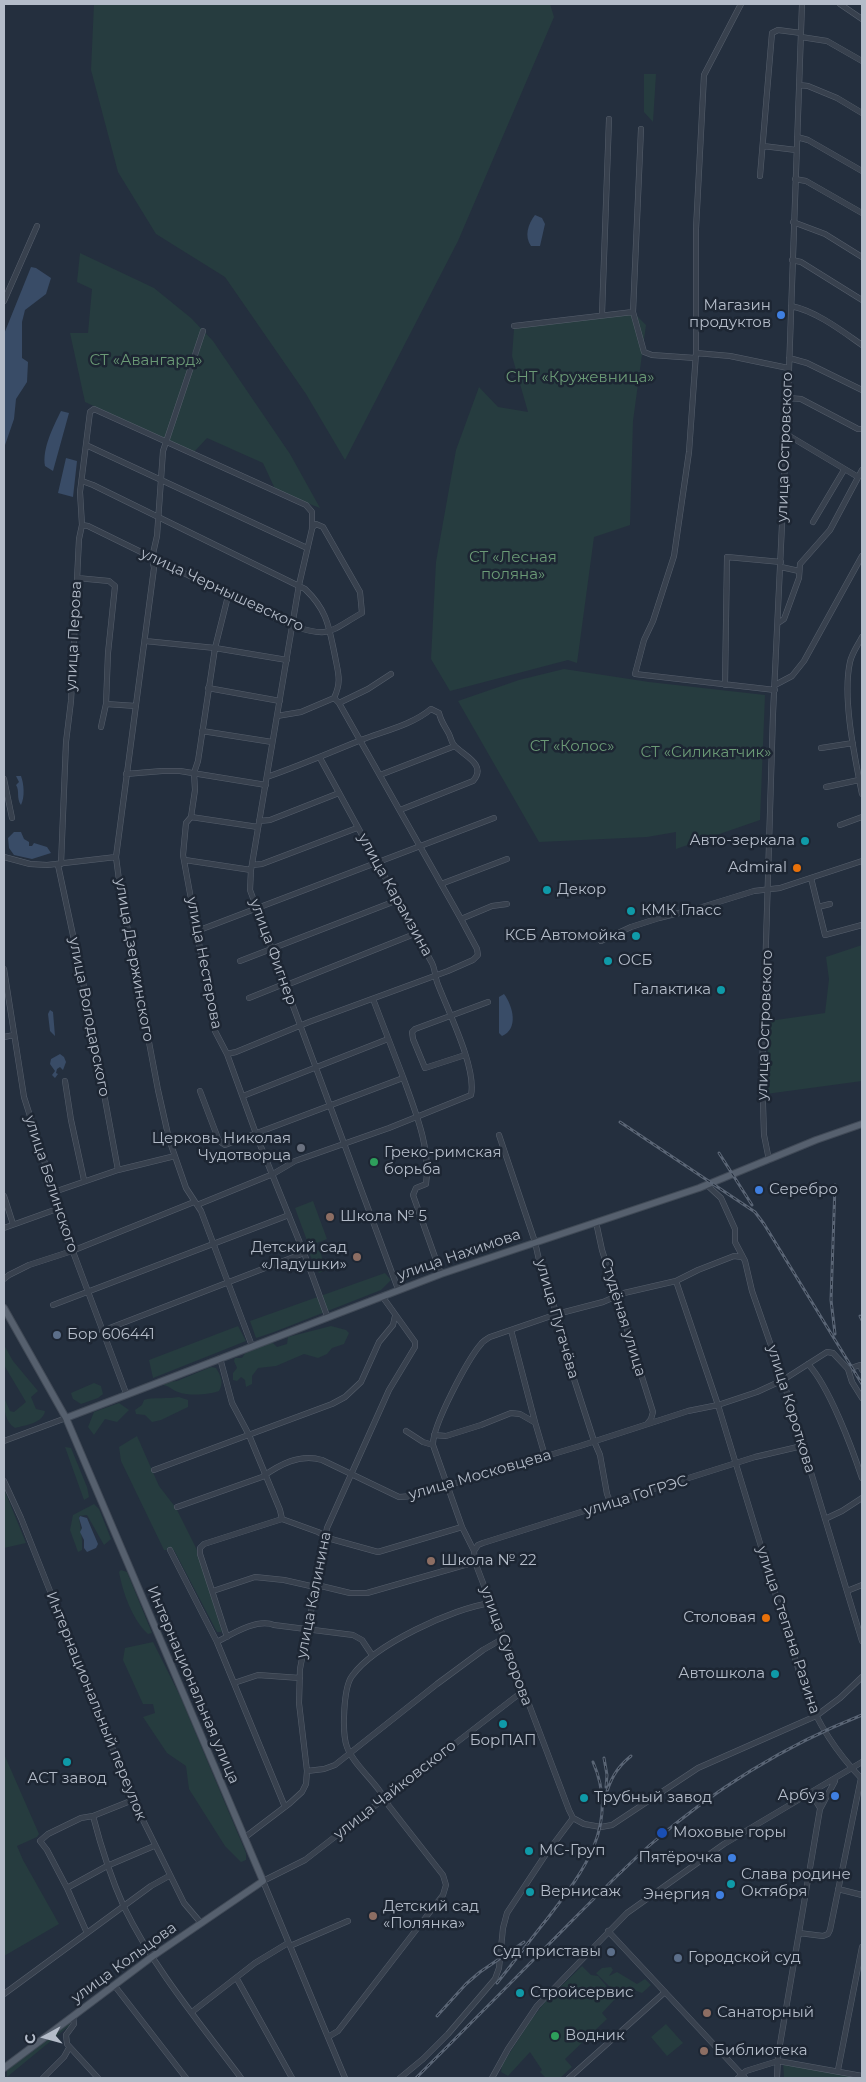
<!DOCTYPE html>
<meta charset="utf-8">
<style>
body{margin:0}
#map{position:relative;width:866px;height:2082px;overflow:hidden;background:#242f3e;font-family:Montserrat,sans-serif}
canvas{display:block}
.frame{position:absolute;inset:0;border:5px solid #b4bcc9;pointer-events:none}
.north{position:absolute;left:20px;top:2012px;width:50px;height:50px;-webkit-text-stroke:4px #1d2633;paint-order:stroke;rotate:263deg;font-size:14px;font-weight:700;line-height:20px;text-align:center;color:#b4bcc9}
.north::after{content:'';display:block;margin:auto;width:18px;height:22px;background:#b4bcc9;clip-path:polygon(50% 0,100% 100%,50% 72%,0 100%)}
</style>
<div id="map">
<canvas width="866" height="2082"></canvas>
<div class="frame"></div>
<div class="north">С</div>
</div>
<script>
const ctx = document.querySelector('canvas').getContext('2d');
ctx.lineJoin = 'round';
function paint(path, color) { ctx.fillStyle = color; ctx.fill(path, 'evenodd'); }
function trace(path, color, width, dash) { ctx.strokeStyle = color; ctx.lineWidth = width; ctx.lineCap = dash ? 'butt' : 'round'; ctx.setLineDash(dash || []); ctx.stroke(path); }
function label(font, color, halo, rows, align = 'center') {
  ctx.font = font + ' Montserrat,sans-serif'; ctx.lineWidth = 5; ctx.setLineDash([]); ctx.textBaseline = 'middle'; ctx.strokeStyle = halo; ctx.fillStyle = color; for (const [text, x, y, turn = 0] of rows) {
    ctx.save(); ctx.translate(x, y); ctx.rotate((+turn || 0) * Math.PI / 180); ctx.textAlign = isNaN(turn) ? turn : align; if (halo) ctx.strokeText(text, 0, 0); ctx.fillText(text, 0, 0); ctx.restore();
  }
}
paint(new Path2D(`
 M 94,4 L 550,4 L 554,17 L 458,241 L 345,460 L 306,394 L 225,277 L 156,234 L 118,172 L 91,70 Z
 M 644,74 L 656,74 L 653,122 L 644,112 Z
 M 80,253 L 154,288 L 191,318 L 213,341 L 290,454 L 320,508 L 276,491 L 263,463 L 207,438 L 194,452 L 85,402 L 70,333 L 88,333 L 92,289 L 77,282 Z
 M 633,312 L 646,325 L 633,421 L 630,525 L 594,537 L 577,663 L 568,660 L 450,691 L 431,659 L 436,562 L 456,450 L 479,387 L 498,407 L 528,412 L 512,356 L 514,329 L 569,319 Z
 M 564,669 L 649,682 L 765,695 L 760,820 L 676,849 L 676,832 L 647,837 L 539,842 L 458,701 L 519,680 Z
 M 862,945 L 862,1081 L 766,1094 L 769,1021 L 825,1013 L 829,979 L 826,957 Z
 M 313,1201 L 327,1239 L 309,1246 L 295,1208 Z
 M 317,1250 L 320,1251 L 326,1270 L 319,1273 L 310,1255 L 311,1253 Z
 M 385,1273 L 391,1280 L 381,1290 L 274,1332 L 256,1338 L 250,1321 Z
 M 238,1326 L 246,1341 L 153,1378 L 149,1360 Z
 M 331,1326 L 346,1330 L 349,1333 L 344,1344 L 332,1348 L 327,1354 L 318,1358 L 304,1354 L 276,1366 L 258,1368 L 252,1376 L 252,1384 L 246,1387 L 245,1380 L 241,1377 L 237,1381 L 233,1380 L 233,1373 L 237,1368 L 234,1361 L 235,1358 L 242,1358 L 246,1352 L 272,1342 L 277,1347 L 287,1344 L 288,1337 Z
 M 4,1345 L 13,1361 L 38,1391 L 31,1397 L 36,1409 L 45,1411 C 43,1423 26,1425 15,1428 C 5,1422 4,1410 4,1398 L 10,1411 L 14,1412 L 26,1402 L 4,1365 Z
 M 211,1367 L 216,1368 C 221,1376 224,1383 219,1391 C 209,1395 188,1396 178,1392 C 172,1390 170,1386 163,1385 L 162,1383 L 177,1381 Z
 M 94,1383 L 101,1386 L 103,1394 L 98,1398 L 81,1404 L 73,1399 L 71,1393 Z
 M 179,1397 L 188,1400 L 188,1407 L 161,1420 L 152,1422 L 145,1415 L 136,1414 L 135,1410 L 142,1405 L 144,1400 C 151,1397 169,1399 179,1397 Z
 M 119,1403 L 129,1410 L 117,1422 L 105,1419 L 94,1435 L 88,1427 L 94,1412 Z
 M 137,1436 L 159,1486 L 176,1508 L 197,1550 L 222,1632 L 217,1632 L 174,1550 L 164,1550 L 121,1461 L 119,1447 Z
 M 65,1447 L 71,1448 L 87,1487 L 89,1497 L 84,1500 Z
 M 4,1489 L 26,1543 L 4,1548 Z
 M 94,1504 L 99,1509 L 111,1539 L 104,1545 L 87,1515 L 79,1516 C 80,1527 83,1539 82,1550 L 78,1552 L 70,1530 L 73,1515 Z
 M 121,1570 L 127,1572 L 152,1633 L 148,1634 C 132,1619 123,1593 119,1572 Z
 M 153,1642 L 180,1696 L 246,1853 L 246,1860 L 241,1862 L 225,1846 L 189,1789 L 186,1766 L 167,1753 L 143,1717 L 155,1713 L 153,1704 L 143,1704 L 123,1660 L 125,1648 Z
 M 4,1754 L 39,1834 L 37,1837 L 17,1846 L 23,1860 L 59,1924 L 4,1956 Z
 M 582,1966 L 591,1975 L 598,1976 L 615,1996 L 615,1999 L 602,2013 L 607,2019 L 565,2059 L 572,2067 L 560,2078 L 546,2078 L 540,2072 L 542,2070 L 530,2052 L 508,2076 L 501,2072 L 502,2065 L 531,2020 L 545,2002 Z
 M 611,1967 L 613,1970 L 609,1976 L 617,1972 L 637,1984 L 645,1979 L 651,1985 L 642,1993 L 628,1988 L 612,1989 L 596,1973 L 602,1968 Z
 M 71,2021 L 69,2026 L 7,2077 L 7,2070 Z
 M 666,2024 L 683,2043 L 667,2056 L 651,2037 Z
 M 783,2062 L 862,2078 L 784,2078 Z`), '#263c3f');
paint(new Path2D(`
 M 535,215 L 542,218 L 545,224 L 540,246 L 531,246 C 524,236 528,224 535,215 Z
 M 31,267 L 36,268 L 51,278 L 46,294 L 25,310 L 22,322 L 22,358 L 28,362 L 27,382 L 16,399 L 14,419 L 4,448 L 4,334 Z
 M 61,411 L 69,413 L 53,471 L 45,466 C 42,449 53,427 61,411 Z
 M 66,458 L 77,461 L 73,497 L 58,493 Z
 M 16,776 L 21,776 C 24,784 25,797 21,805 C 16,798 20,791 16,785 L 19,782 Z
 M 14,832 L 21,832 L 24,839 L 29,842 L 29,846 L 32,846 L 34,843 L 47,847 L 51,853 L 32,859 L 14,855 L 9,848 L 8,838 Z
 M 504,994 C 513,1006 519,1029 502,1036 L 499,1033 L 499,997 Z
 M 50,1010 L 53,1012 L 55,1036 L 50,1031 L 48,1014 Z
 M 60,1054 L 64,1057 L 66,1062 L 63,1070 L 60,1067 L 57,1069 L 56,1073 L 58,1074 L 55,1078 L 52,1075 L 55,1071 L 50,1064 L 51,1059 Z
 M 80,1516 L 87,1518 L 98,1544 L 96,1548 L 87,1552 L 84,1548 L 84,1540 L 80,1532 L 82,1528 L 79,1518 Z`), '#394c67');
const minor = new Path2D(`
 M 741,4 L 704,75 L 696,229 L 696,353 L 689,452 L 674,556 L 653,621 L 644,640 L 635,674 L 775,690
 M 840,4 L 862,19
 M 801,37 L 827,41 L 862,61
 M 799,85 L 808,86 L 837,98 L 862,113
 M 641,129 L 633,312 L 644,352 L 652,355 L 695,358
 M 797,137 L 808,140 L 862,171
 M 763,146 L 796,150
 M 760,176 L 772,33 L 778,30 L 801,33
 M 795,179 L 806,181 L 862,213
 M 793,222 L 825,234 L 862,257
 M 792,260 L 801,262 L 862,300
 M 4,301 L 37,226
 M 791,306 C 816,311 842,331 862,345
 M 602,314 L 609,119
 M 514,326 L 633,312
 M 203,331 L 163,451 L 157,536 L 152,558 L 154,568 L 116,857 L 120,888 L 158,1090 L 169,1139 L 186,1188 L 201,1211 L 252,1346
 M 696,353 L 730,356 L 788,368
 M 789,358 L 807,363 L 862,390
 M 788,398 L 801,399 L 858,429 L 862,429
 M 786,434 L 858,477
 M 86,445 L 307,548
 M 82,481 L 93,485 L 305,589 C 328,611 329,628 335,656 C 338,673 342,681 334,698
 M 813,522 L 844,470
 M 82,525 L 88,526 L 292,626 C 331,638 328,632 362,613 L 360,592 L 323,527 L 316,524 L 312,528
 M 781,567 L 799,571
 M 77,578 L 109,581 L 115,586 L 108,653 L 106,704 L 101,727
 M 228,596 L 215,648 L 198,761 L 194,773 L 195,790 L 191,817 L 186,823 L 183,855 L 215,1031 L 227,1054 L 259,1142 L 304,1253 L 327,1316
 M 778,623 L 784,619 L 799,578 L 800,564 L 830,530 L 862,470
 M 862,637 C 858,645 852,653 850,662 C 842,698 855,758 862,794
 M 145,641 L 215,648 L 287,660
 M 725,685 L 727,557 L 781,562
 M 775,685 L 792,676 L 804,661 L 862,556
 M 208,688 L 280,701
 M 339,703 L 368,689 L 391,674
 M 106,704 L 136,706
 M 277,716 L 301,712 L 334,698
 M 202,731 L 272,742
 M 821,748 L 853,743
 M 126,774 L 162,771 L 180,771 L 266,785
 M 380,775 L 455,746
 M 267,777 C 299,766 329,753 361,740 C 384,731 412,725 431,709 L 439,713 C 441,722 445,726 449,734 C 451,738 451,742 454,745 C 462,755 488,764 473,781 L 400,810
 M 4,779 L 12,818
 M 826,787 L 859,780
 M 191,817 L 258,827
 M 259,821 L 270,820 L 339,793
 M 840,825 L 862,817
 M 4,857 L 30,864 L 47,865 L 116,857
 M 185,860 L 251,870
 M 61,864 L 66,742 L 71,701 L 79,539 L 82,525 L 80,492 L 90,412 L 94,409 L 306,505 L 312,512 L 312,529 L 299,585 L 251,870 L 250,890 L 398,1289
 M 58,865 L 87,1001 L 118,1170
 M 252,865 L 262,864 L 357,828
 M 811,878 L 825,935 L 862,925
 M 441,884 L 507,859
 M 818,907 L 830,904
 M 461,919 L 492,906 L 507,904
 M 197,931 L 494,818
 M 601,941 L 631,927 L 659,918 L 699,908 L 754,891 L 780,888 L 862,861
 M 240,961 L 398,900
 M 4,969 L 24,1097 L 54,1192 L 57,1209 L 126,1393
 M 284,986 L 417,933
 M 249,998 L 284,984
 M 373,999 C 383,1025 393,1051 403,1077 C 415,1111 431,1148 426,1184 L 416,1188 L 413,1195 L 441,1274
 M 4,1037 L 14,1035
 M 227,1054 L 236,1052 L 309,1022 L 448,971 L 473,960 L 478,955 L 477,949 L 461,919 L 339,703 L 334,698
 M 465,1055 L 425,1068 L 413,1039 L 412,1032 L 415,1029 L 488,1002
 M 65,1081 L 71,1120 L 84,1180
 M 200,1091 L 219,1141 L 225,1145 L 403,1078
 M 243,1096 L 388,1039
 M 499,1135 L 535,1242 L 543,1278 L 557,1314 L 573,1376 L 594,1441 L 600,1455 L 607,1494 L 611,1504
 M 769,1160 L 764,1135 L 762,1072 L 773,714 L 788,398 L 802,4
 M 707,1185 L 721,1198 L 735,1229 L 735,1242 L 745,1261 L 752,1291 L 783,1380 L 862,1641
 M 54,1192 L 118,1170 L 175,1156
 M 4,1196 L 13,1224
 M 197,1205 L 273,1174 L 295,1161 L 389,1128 L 471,1095 C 477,1068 447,1009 437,982 C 435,976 435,969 432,963 L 320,758
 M 596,1222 L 602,1250 L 653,1412 L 651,1419 L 647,1424
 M 4,1228 L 57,1209
 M 742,1257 L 734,1256 L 698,1270 L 676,1281 L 624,1293 L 603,1302 L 557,1314 L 490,1337 C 487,1339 483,1341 481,1344 C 468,1359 432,1426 433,1445 L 462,1527 L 474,1551 L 475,1562 L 569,1810 L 573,1818 L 584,1824 L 601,1827 L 612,1825 L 698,1768 L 816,1716 L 840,1698 L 862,1677
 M 4,1279 L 9,1275 L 29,1265 L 72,1251 L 194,1202
 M 676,1281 L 718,1405 L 805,1691 C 818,1724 837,1753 861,1778 L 830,1930 L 828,1934 L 823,1936 L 799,1933
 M 53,1305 L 289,1215
 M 511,1330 L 535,1422 L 545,1456
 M 102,1331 L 304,1253
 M 220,1358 L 232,1403 L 249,1435 L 280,1510 L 282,1519
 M 808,1364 C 829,1386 852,1448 862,1478
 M 848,1369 L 860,1365 L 862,1370
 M 406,1431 L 423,1442 L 433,1445
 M 434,1435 L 446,1436 L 481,1425 L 511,1413 L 520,1414 L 534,1422
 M 4,1441 L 66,1418
 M 154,1470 L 332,1404 L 345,1397 L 361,1382 L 379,1342 L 393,1325 L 395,1316
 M 4,1481 L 21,1518 L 133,1800 L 184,1903 L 201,1923
 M 177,1507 L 262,1477 C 279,1465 300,1453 322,1460 L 399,1497 L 413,1496 L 580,1446 L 688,1411 L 718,1405 L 757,1392 L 783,1380 L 827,1352 L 833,1353 L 848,1369 L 852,1382 L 862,1398
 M 825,1519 L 842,1511 L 862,1498
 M 170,1550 L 217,1642 L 285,1807
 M 474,1551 L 478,1545 L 483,1543 L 755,1457 L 802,1446
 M 213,1591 L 255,1577 L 284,1580 L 315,1587 L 321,1586 L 350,1593 L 367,1593 L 475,1562
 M 847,1591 L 862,1585
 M 227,1637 L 200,1554 L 200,1548 L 204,1544 L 282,1519 L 318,1532 L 331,1539 L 378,1552 L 462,1527
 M 217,1642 C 232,1634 257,1618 274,1625 L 353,1635 L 362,1640 L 372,1655
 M 234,1683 L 258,1675 L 300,1678
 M 307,1771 L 324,1769 L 335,1765 L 437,1684 L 483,1650 L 504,1638
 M 809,1794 L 814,1798 L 820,1808
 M 93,1816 C 101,1847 111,1878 124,1907 C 154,1969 200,2023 241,2078
 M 244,1838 L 290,1803 L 302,1792 L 306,1784 L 307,1771 L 299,1703 L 300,1669 L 327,1528 L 389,1390 L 415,1347 L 415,1342 L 382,1296
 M 67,1888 L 107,1866 L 154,1846
 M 838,1889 L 862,1895
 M 608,1931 L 745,2078
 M 87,1933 L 67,1888 L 47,1850 L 40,1841 L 48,1834 L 81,1818 L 93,1816 L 133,1800
 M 290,1946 L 348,1921
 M 237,1979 L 292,2078
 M 114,1985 L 186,2078
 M 4,1994 L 151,1886 L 169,1876
 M 192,2012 L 255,1963 L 288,1943
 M 73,2016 L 74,2024 L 66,2035 L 67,2044 L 98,2078
 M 328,2037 L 338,2031 L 443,1895 L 446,1885 L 443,1875 C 425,1852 407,1829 389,1806 C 386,1801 383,1795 379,1790 C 369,1776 353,1763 347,1747 C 342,1734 343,1688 352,1676 C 374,1645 453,1608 491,1603
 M 838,2070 L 862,1947
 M 43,2078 L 64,2057 L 69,2048
 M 345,2078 L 263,1881 L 305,1860 L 523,1691
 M 400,2078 L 423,2059 L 448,2034 L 495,1979 L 499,1968 L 503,1928 L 507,1913 L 546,1854 L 573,1818
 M 492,2078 L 508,2049 L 537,2006 L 627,1913 L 724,1844 L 862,1762
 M 569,2078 L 665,1992
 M 738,2078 L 746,2071 L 778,2061 L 862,2076
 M 777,2078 L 778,2056 L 820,1809 L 835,1781`);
const major = new Path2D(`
 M 4,1308 L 66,1418 L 263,1881 L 153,1956 L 4,2068
 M 66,1418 L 441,1274 L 699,1188 L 816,1140 L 862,1124`);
trace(minor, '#565f6c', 6);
trace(major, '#414a57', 8);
trace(minor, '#38414e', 5);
trace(major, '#56606e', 6);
const rail = new Path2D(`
 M 620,1122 L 755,1212 L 764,1224 L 862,1384
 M 719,1153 L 752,1205
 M 835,1185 L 831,1300 L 835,1334
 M 860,1316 L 862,1320
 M 604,1758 L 607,1775 L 606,1787
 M 605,1798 C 610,1780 616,1768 631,1756
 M 497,1983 C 514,1962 530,1940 547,1919 C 584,1871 620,1824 593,1762
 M 437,2016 L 466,1984 L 480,1972 L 524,1942
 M 416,2078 C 459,2035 502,1992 544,1949 C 579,1914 613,1878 650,1845 C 713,1790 784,1746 862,1715`);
trace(rail, '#5a6575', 3);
trace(rail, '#1d2633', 1, [4]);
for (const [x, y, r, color] of [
 [781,315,5,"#3f7fe0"],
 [805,841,5,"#0f9aa8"],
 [797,868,5,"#e8710a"],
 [547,890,5,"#0f9aa8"],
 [631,911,5,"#0f9aa8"],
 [636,936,5,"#0f9aa8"],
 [608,961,5,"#0f9aa8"],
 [721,990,5,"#0f9aa8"],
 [301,1148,5,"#6b7280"],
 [374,1162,5,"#2e9e5b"],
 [759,1190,5,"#3f7fe0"],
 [330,1217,5,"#8d6e63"],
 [357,1257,5,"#8d6e63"],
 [57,1335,5,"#5c6f8a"],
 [431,1561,5,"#8d6e63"],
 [766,1618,5,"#e8710a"],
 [775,1674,5,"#0f9aa8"],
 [503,1724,5,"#0f9aa8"],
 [67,1762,5,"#0f9aa8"],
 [835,1796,5,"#3f7fe0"],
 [584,1798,5,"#0f9aa8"],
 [662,1833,6,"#1a4fb4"],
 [529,1851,5,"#0f9aa8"],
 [732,1858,5,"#3f7fe0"],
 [731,1884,5,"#0f9aa8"],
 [530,1892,5,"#0f9aa8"],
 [720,1895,5,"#3f7fe0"],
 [373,1916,5,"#8d6e63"],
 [611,1952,5,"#5c6f8a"],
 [678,1958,5,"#5c6f8a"],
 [520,1993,5,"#0f9aa8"],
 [707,2013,5,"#8d6e63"],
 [555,2036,5,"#2e9e5b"],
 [704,2051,5,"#8d6e63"]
]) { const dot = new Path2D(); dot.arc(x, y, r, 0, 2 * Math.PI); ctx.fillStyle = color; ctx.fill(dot); trace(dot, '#1d2633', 2); }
label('15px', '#b4bcc9', '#1d2633', [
 ["Магазин",771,306,"right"],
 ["продуктов",771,323,"right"],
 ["Авто-зеркала",795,841,"right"],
 ["Admiral",787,868,"right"],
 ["Декор",557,890],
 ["КМК Гласс",641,911],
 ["КСБ Автомойка",626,936,"right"],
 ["ОСБ",618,961],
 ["Галактика",711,990,"right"],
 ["Церковь Николая",291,1139,"right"],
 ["Чудотворца",291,1156,"right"],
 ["Греко-римская",384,1153],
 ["борьба",384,1170],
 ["Серебро",769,1190],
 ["Школа № 5",340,1217],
 ["Детский сад",347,1248,"right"],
 ["«Ладушки»",347,1265,"right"],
 ["Бор 606441",67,1335],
 ["Школа № 22",441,1561],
 ["Столовая",756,1618,"right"],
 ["Автошкола",765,1674,"right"],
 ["БорПАП",503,1741,"center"],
 ["АСТ завод",67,1779,"center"],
 ["Арбуз",825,1796,"right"],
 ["Трубный завод",594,1798],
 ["Моховые горы",673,1833],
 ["МС-Груп",539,1851],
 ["Пятёрочка",722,1858,"right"],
 ["Слава родине",741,1875],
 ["Октября",741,1892],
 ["Вернисаж",540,1892],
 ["Энергия",710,1895,"right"],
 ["Детский сад",383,1907],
 ["«Полянка»",383,1924],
 ["Суд приставы",601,1952,"right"],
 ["Городской суд",688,1958],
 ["Стройсервис",530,1993],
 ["Санаторный",717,2013],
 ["Водник",565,2036],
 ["Библиотека",714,2051]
], 'left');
label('15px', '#6b9a76', '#1d2633', [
 ["СТ «Авангард»",146,361],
 ["СНТ «Кружевница»",580,378],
 ["СТ «Лесная",513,558],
 ["поляна»",513,575],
 ["СТ «Колос»",572,747],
 ["СТ «Силикатчик»",706,753]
]);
label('15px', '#b4bcc9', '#1d2633', [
 ["улица Островского",785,447,-88],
 ["улица Чернышевского",222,590,25],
 ["улица Перова",74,636,-87],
 ["улица Карамзина",395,895,61],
 ["улица Фигнер",273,952,70],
 ["улица Дзержинского",134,960,80],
 ["улица Нестерова",204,963,79],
 ["улица Володарского",89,1017,79],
 ["улица Островского",765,1025,-88],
 ["улица Белинского",51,1184,72],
 ["улица Нахимова",459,1255,-19],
 ["Студёная улица",623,1317,73],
 ["улица Пугачёва",557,1319,74],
 ["улица Короткова",791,1409,73],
 ["улица Московцева",480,1475,-16],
 ["улица ГоГРЭС",636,1496,-17],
 ["улица Калинина",314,1595,-79],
 ["улица Степана Разина",788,1630,72],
 ["улица Суворова",506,1646,70],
 ["Интернациональная улица",193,1685,67],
 ["Интернациональный переулок",96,1706,68],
 ["улица Чайковского",395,1790,-38],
 ["улица Кольцова",124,1963,-36]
]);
</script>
